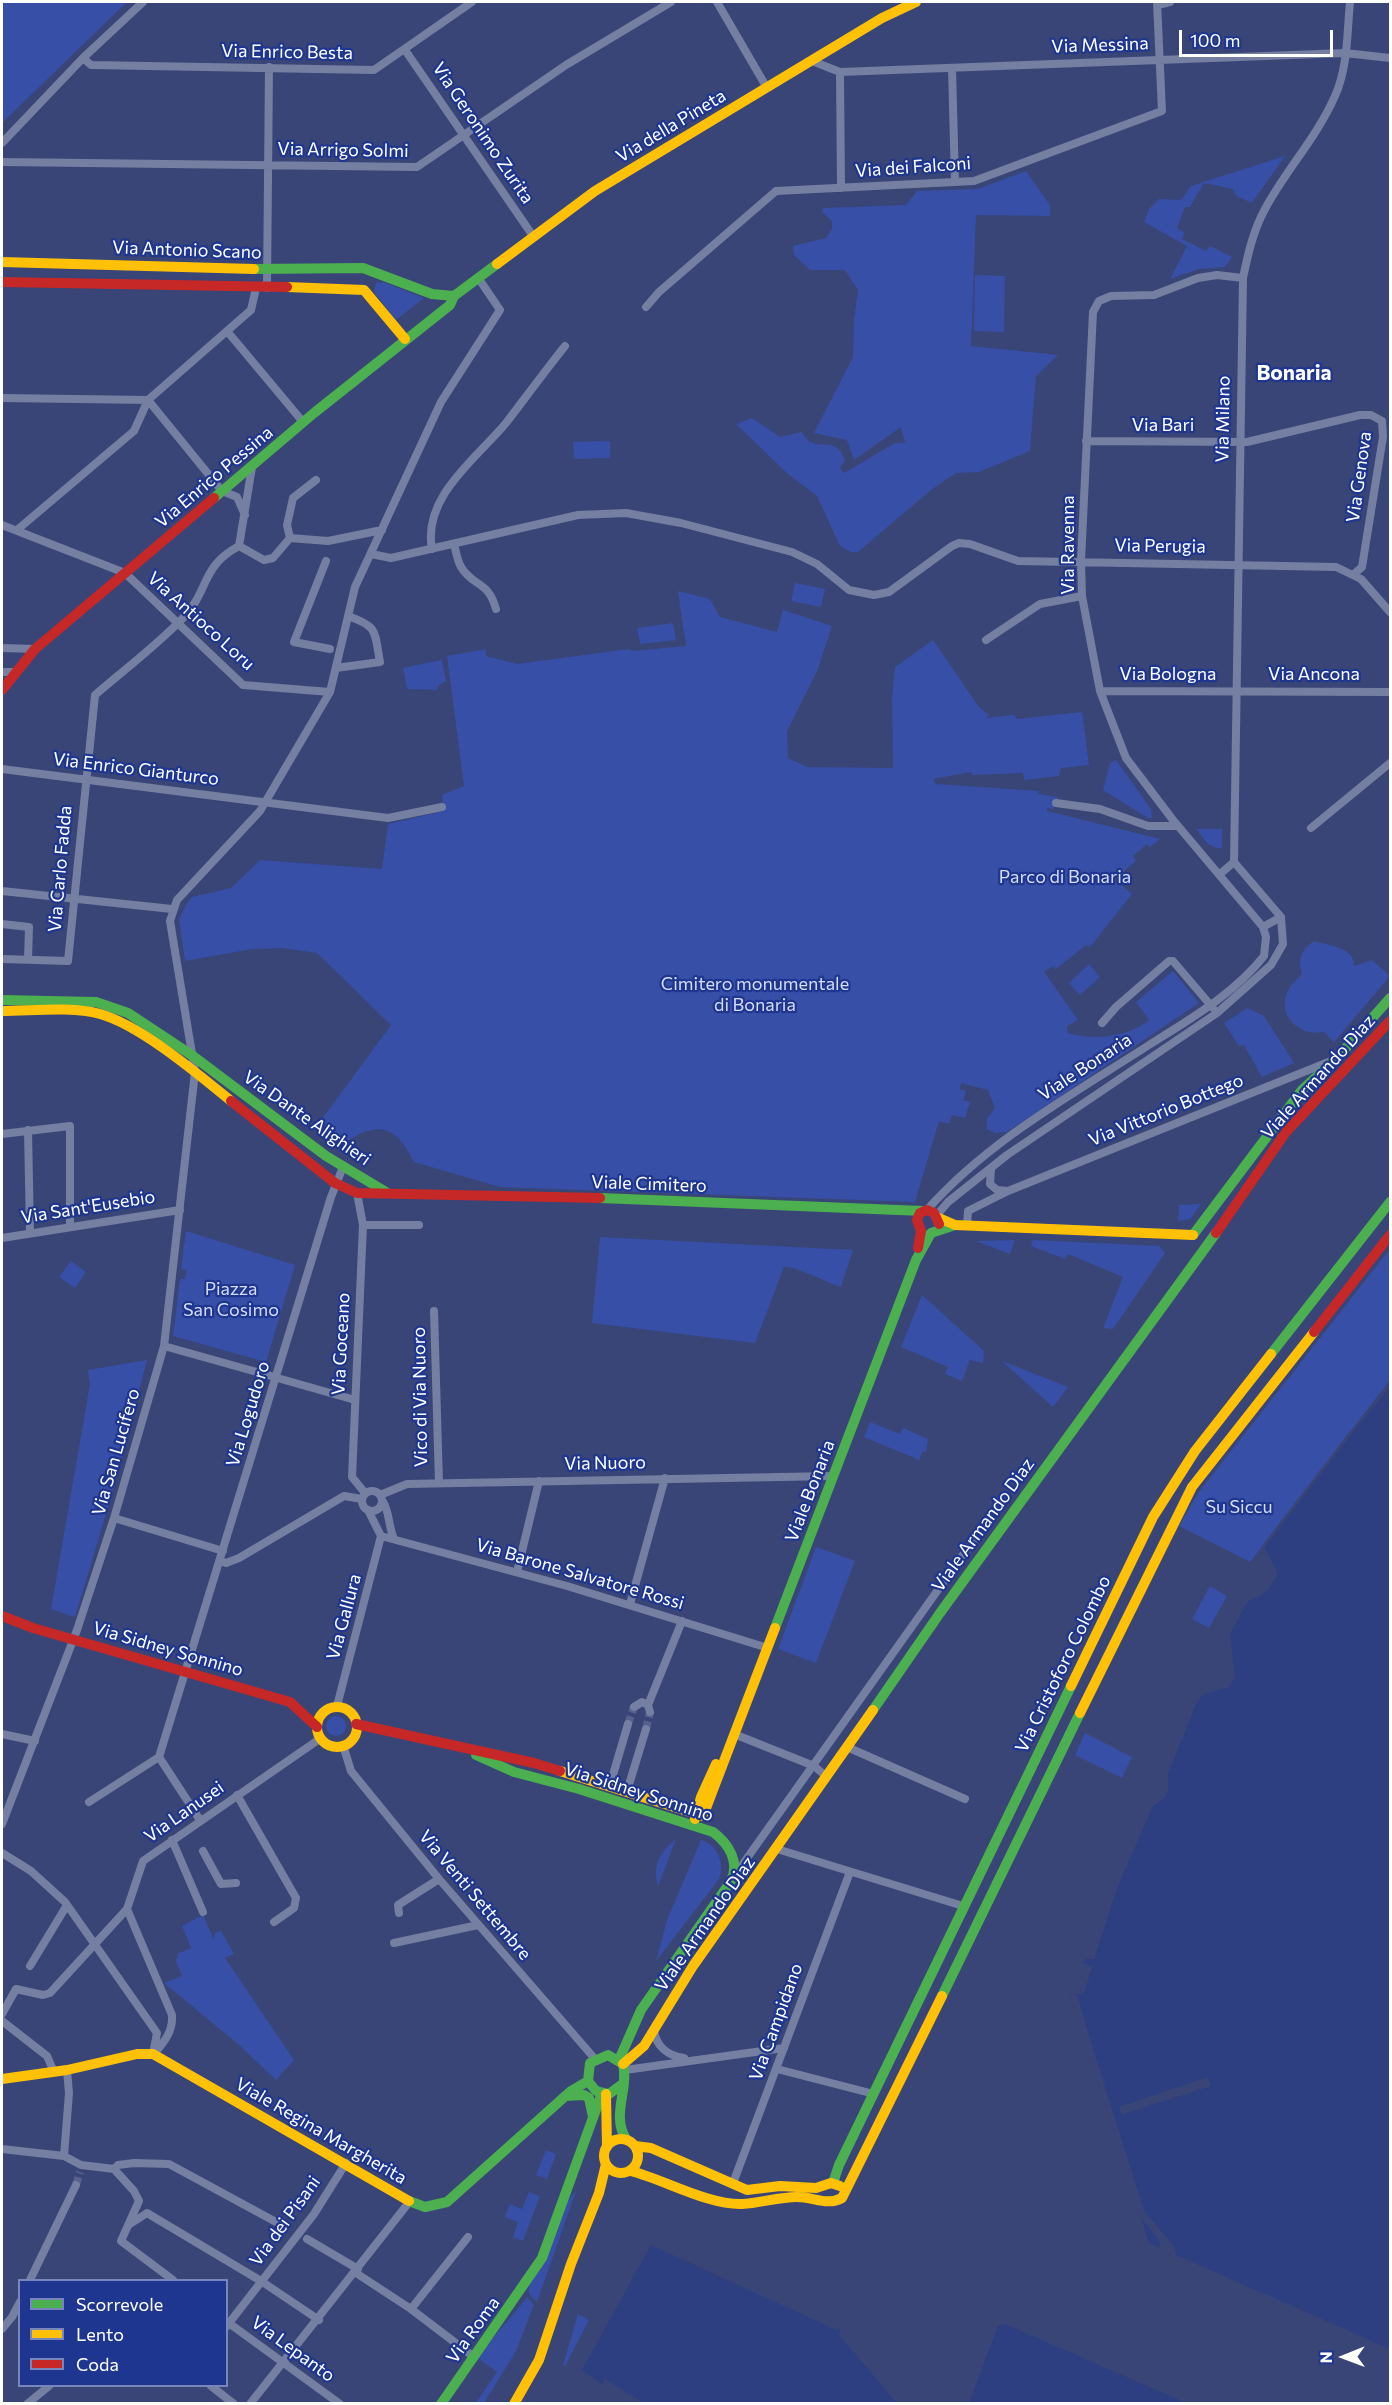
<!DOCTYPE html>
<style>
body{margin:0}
#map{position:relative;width:1392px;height:2405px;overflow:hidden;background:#394576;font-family:Commissioner,sans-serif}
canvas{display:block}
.frame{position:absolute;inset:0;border:3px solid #fff;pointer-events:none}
.legend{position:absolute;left:18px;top:2279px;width:210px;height:108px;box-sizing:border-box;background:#1f3690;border:2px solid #7986bc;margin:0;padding:8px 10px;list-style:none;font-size:18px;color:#fff}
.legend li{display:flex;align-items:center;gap:12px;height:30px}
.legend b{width:30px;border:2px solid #7986bc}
.north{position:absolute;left:1314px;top:2327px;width:60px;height:60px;-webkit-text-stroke:4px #1f3690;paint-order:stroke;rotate:269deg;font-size:16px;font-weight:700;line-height:24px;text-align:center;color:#fff}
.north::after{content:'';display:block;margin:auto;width:21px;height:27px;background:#fff;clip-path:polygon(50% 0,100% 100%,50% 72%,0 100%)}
.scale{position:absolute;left:1179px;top:30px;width:154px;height:27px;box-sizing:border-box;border:3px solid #fff;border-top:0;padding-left:8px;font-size:18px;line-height:21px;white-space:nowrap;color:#fff;-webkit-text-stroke:4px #1f3690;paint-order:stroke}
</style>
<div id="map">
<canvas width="1392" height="2405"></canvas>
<div class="frame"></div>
<ul class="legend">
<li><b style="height:8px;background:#4caf50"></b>Scorrevole</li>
<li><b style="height:8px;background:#ffc107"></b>Lento</li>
<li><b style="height:8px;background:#c62828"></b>Coda</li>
</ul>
<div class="north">N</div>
<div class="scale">100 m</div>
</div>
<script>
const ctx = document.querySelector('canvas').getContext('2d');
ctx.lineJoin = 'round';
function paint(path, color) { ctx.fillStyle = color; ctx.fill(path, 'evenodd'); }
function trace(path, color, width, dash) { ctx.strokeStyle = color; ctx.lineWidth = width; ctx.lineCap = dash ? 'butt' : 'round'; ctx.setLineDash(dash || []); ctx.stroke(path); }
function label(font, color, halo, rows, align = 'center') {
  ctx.font = font + ' Commissioner,sans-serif'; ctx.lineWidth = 4.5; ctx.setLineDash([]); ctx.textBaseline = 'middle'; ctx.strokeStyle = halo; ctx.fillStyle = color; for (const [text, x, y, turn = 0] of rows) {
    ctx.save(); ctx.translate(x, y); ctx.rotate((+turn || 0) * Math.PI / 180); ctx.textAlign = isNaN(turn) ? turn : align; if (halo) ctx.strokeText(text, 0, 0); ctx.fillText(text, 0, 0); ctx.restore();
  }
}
paint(new Path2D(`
 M 2,2 L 127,2 L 2,123 Z
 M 1285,156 L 1252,203 L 1236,196 L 1233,189 L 1204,183 L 1190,207 L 1185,207 L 1177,228 L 1185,233 L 1182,239 L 1206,251 L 1210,246 L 1232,257 L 1225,267 L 1199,269 L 1170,279 L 1187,246 L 1144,222 L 1149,209 L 1159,199 L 1181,200 L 1191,186 Z
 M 1026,171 L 1050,205 L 1050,216 L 976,215 L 971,346 L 1058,355 L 1036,376 L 1030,451 L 979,472 L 956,473 L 931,490 L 858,552 L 851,552 L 840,546 L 817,496 L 788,474 L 736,424 L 752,418 L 780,437 L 802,432 C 814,457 835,431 845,460 L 840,468 L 844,473 L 895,443 L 905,443 L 901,427 L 854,460 L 847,440 L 814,433 L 853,357 L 854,319 L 858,290 L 845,270 L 810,270 L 794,255 L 793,246 L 826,238 L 832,229 L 832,221 L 822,212 L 823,208 L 906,205 L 917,191 L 978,189 Z
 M 975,275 L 1005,276 L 1004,332 L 974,331 Z
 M 383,282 L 424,298 L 396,320 L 374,292 L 376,283 Z
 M 610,441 L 610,458 L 574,459 L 573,442 Z
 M 795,583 L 825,589 L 821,607 L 791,601 Z
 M 678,591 L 710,599 L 720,617 L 777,632 L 783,610 L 832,626 L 818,669 L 787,731 L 788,758 L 807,767 L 893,768 L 892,697 L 895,667 L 933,640 L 979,707 L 989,715 L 986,718 L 1014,715 L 1017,719 L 1082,712 L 1089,765 L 1061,768 L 1059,776 L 1024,780 L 1023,773 L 972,775 L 971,772 L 933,779 L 936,784 L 1039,791 L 1038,794 L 1058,797 L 1054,809 L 1047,808 L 1047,811 L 1160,839 L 1150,847 L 1147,844 L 1133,856 L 1136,861 L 1115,879 L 1132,894 L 1090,947 L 1086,945 L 1056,969 L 1053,966 L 1044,972 L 1078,1020 L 1067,1026 L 1068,1033 C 1095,1041 1128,1037 1149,1020 L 1136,1002 L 1173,971 L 1199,1003 L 1007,1132 L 995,1133 L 987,1129 L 986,1120 L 995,1108 L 988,1090 L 961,1083 L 960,1089 L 966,1091 L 963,1100 L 970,1102 L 965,1118 L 952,1115 L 949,1124 L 939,1121 L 915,1202 L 500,1187 L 414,1162 C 396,1125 378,1120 343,1144 L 319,1123 L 391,1025 L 317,953 L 282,948 L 252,949 L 185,961 L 179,919 L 187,903 L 192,897 L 231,888 L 260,860 L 382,869 L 388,824 L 444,811 L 442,795 L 464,786 L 447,656 L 486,649 L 486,656 L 517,664 L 629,649 L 632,651 L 686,646 Z
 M 673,623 L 676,640 L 640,644 L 637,628 Z
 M 442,660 L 446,681 L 439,685 L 437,690 L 407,689 L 403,668 Z
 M 1116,760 L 1151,809 L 1152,818 L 1148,818 L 1103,790 L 1110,763 Z
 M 1196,829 L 1222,829 L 1222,847 L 1219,849 L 1208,844 Z
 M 1314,941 C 1329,946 1355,947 1354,966 L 1372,960 L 1390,976 L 1334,1042 L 1324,1032 C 1301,1037 1277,1017 1287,993 C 1290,985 1296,980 1302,974 C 1297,960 1301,949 1314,941 Z
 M 1089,964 L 1100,977 L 1080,995 L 1069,983 Z
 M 1247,1008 L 1264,1016 L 1294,1063 L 1262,1077 L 1244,1045 L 1239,1046 L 1224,1023 Z
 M 1201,1204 L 1190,1219 L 1178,1221 L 1179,1205 Z
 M 186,1231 L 295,1265 L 266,1362 L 173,1336 L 180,1279 L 185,1279 L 186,1270 L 181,1269 Z
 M 600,1237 L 853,1250 L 841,1287 C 828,1283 793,1265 784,1267 L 755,1343 L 592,1323 Z
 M 1015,1240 L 1010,1254 L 976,1241 Z
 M 1033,1240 L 1159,1246 L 1165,1253 L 1113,1329 L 1103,1328 L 1123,1277 L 1068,1254 L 1065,1259 L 1031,1246 Z
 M 1390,1249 L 1390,1380 L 1250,1562 L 1179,1526 L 1198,1493 Z
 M 71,1261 L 86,1272 L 75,1288 L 59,1277 Z
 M 922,1295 L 984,1351 L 983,1363 L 970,1360 L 962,1381 L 945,1374 L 948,1367 L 901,1347 Z
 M 147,1360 L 112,1494 L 75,1617 L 51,1609 L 90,1384 L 88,1370 Z
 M 1002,1361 L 1068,1387 L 1053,1407 Z
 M 870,1422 L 900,1434 L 903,1428 L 928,1439 L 926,1452 L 923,1451 L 919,1460 L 864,1437 Z
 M 816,1547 L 855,1561 L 816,1663 L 778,1649 Z
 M 1210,1586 L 1227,1596 L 1209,1628 L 1192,1619 Z
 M326 1726a10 10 0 1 1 20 0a10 10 0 1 1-20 0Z
 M 1085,1733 L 1132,1757 L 1122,1778 L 1075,1755 Z
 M 676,1839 L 658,1886 C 652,1865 660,1852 676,1839 Z
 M 701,1840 C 718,1845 725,1863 719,1879 L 656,1961 L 667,1920 Z
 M 203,1915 L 214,1940 L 215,1933 L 221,1931 L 234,1954 L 225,1958 L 294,2060 L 276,2080 L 238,2044 L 164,1983 L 182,1976 L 175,1959 L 178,1958 L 177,1954 L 191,1948 L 182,1926 Z
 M 546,2150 L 556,2154 L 547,2179 L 536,2175 Z
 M 576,2191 L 537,2302 L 529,2294 L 529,2286 L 566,2202 Z
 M 529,2192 L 540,2196 L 523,2241 L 513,2237 L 518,2222 L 505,2217 L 510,2204 L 522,2209 Z
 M 527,2297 L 534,2305 L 516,2351 L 484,2403 L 475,2404 L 497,2372 L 478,2358 C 492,2336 511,2319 527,2297 Z
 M 578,2314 L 589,2320 L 565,2366 L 563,2365 Z`), '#374fa7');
paint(new Path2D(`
 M 1390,1387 L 1390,2349 L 1149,2243 L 1070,1995 L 1084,1992 L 1092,1968 L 1083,1964 L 1085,1959 L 1094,1959 L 1118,1885 L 1153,1806 L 1165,1797 L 1168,1773 L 1196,1704 L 1203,1694 L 1230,1687 L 1234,1668 L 1229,1646 L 1230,1634 L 1247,1602 L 1262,1595 L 1277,1576 L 1264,1548 L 1359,1424 Z
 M 651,2245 L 836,2330 L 839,2329 L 841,2332 L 839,2335 L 897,2403 L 644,2403 L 605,2379 L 602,2384 L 582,2370 Z
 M 1005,2324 L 1186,2403 L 969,2403 L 998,2326 Z`), '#2d3f81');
paint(new Path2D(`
 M 1390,1384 L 1390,1387 L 1359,1424 L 1264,1547 L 1276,1569 L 1277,1576 L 1268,1590 L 1247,1602 L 1230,1634 L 1235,1677 L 1230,1686 L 1203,1694 L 1196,1704 L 1168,1773 L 1168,1790 L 1165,1797 L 1152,1807 L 1118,1885 L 1094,1959 L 1085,1959 L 1083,1963 L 1092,1967 L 1084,1992 L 1077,1995 L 1095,2055 L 1144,2211 L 1173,2245 L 1176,2252 L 1174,2258 L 1157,2250 L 1161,2243 L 1140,2216 L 1070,1995 L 1077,1994 L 1081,1990 L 1088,1969 L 1081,1966 L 1082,1957 L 1092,1956 L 1113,1887 L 1146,1812 L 1150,1804 L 1163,1795 L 1165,1772 L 1193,1702 L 1201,1692 L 1228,1684 L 1232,1677 L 1226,1646 L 1227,1633 L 1245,1600 L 1266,1588 L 1274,1576 L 1262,1546 L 1347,1435 Z
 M 1208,2077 L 1211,2086 L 1121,2115 L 1119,2107 Z`), '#394576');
trace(new Path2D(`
 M 628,1724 L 634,1707
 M 646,1729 L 650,1712
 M 76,2185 L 80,2172`), '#57618b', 8, [8, 4]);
trace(new Path2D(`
 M 717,2 L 767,88
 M 1158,5 L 1170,2
 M 405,50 L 533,236
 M 83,58 L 91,65 L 374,70 L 472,2
 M 812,61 L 840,72 L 1345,53 L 1390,58
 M 952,68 L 955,182
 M 840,72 L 841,188
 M 2,143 L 83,58 L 143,2
 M 2,162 L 417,167 L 566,65 L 671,2
 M 267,288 L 269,67
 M 646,307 L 659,292 L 776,191 L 974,181 L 1162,111 L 1157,2
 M 227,331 L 303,422
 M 2,398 L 148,400
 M 148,400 L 222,491 L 237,497 L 245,515
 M 1086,441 L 1247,442 L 1360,415 L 1371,415 L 1382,421 L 1383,437 L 1362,567 L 1354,574
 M 2,525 L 125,573 L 243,685 L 330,692
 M 17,530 L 134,431 L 148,400 L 251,310 L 256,288
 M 290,538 L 287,525 L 293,498 L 316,480
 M 454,544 C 456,551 457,560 461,567 C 473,587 488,580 496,609
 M 239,546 L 264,560 L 273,558 L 290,538 L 328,541 L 382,530
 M 239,546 L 252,467
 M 432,549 C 422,497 477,458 506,423 C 526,397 545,371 565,346
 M 371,554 L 391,558 L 578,515 L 626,513 L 681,523 L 792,552 L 817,564 L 849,590 L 874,595 L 889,592 L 952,546 L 959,543 L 970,544 L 1018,561 L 1336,567 L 1361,579 L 1390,612
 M 326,561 L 294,642 L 330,649
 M 986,640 L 1040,604 L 1082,596
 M 2,648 L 35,649
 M 336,668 L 380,662 C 374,631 379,627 348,616
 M 2,672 L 16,672
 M 1100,691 L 1390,692
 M 2,769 L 388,818 L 442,807
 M 1056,803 L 1100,809 L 1148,826 L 1177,826
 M 1311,828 L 1390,763
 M 1234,862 L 1243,278 C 1248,254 1253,231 1265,209 C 1286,170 1317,137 1335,96 C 1348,67 1347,33 1350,2
 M 1220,874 L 1234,862
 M 2,891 L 172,909
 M 2,924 L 29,927 L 28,960
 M 1263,927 L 1281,917
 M 2,959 L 68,961 L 95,695 C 124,670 156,646 183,618 C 210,590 200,567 239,546
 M 1102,1023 L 1116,1007 L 1169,961 L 1173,961 L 1213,1008
 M 28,1130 L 30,1233
 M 2,1134 L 70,1126 L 70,1227
 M 991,1169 L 990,1184 L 997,1190 L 1008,1191
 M 357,1193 L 363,1225 L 352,1477 L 365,1493
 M 927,1210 C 988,1141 1073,1094 1149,1045 C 1190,1019 1234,994 1264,956 L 1266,937 L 1263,927 L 1173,820 L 1126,758 L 1100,691 L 1082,596 L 1081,561 L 1093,312 L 1099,301 L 1111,296 L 1154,295 L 1198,278 L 1217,275 L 1243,278
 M 937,1215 L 948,1202 L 1007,1155 L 1217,1013 L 1271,965 L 1283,944 L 1281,917 L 1234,862
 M 363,1225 L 419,1225
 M 967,1225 L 968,1211 L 1008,1191 L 1331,1061
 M 2,1238 L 180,1210
 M 434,1311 L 439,1483
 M 164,1346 L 271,1376
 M 281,1379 L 355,1400
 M362 1501a10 10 0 1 1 20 0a10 10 0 1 1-20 0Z
 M 380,1495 L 407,1484 L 833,1476
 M 382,1500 C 390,1511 388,1526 394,1539
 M 368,1510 L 381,1536
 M 114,1518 L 223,1551
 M 381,1536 L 567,1586 L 768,1648
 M 220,1561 L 226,1563 L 239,1558 L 344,1496 L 362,1499
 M 517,1572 L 539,1481
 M 630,1604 L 665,1478
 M 337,1706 L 381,1536
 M 634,1707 L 642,1702 L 648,1705
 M 650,1712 L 648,1705 L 682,1621
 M 2,1734 L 35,1741
 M 734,1734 L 814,1766 L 827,1777
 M 343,1745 L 351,1771 L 439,1879 L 595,2059
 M 847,1747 L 965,1799
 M 610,1785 L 628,1724
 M 627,1791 L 646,1729
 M 237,1795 L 296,1898 L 294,1908 L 274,1922
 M 89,1802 L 159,1757
 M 200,1820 L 159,1757 L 331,1197 L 343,1167
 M 2,1824 L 77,1630 L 114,1518 L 164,1346 L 195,1072 L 170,921 L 177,900 L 260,811 L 330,692 L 355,587 L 441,402 L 500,310 L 479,279
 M 172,1840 L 203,1912
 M 777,1849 L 963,1906
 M 203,1851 L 221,1884 L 236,1883
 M 2,1853 L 31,1871 L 65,1902 L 157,2033 L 153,2054
 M 735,1875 L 987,1521
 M 127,1909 L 172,2015 C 173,2032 164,2042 154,2054
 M 399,1913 L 398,1905 L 439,1879
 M 394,1943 L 478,1925
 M 30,1966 L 67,1905
 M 2,2014 L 16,1989 L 43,1995 L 50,1993 L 127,1909 L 143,1861 L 321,1738
 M 2,2021 L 47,2056 L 54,2072
 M 654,2029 C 655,2046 668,2056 684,2058
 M 777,2069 L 874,2094
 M 625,2070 L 784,2048
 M 2,2149 L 64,2156 L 81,2165 L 114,2169
 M 64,2156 L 69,2093 L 67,2070
 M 114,2169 L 118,2165 L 134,2163 L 169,2164 L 276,2222
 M 114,2169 L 134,2191 L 139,2201 L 121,2241 L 173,2280
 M 733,2183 L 850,1872
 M 130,2224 L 147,2213 L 261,2281 L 319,2320
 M 307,2239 L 358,2269
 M 356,2273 L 411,2309 L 474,2357
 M 30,2280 L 76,2185
 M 411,2309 L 468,2237
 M 226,2321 L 340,2404
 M 226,2327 L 314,2214 L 346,2163
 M 2,2329 L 12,2317 L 20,2302
 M 211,2386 L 234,2404
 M 27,2404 L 49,2386
 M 250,2404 L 410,2201`), '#757fa1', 8);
trace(new Path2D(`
 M 254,269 L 363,268 L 432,294 L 454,296
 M 214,498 L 314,413 L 450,305 L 454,296 L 497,264
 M 2,1000 L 96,1002 L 128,1013 L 193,1056 L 326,1156 L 386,1192
 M 600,1198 L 923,1211
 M 1193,1235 L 1302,1090 L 1337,1058 L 1390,998
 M 1271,1354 L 1390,1202
 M 775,1628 L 916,1260 L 931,1233 L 955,1225
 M 873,1710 L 940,1613 L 1216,1233
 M 476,1755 L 514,1772 L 579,1789 L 713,1832 C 729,1844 740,1862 731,1881 L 641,2010 L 619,2060
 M 942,1996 L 1080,1713
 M 624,2083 L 609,2094 L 596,2091 L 588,2081 L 590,2063 L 608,2055 L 623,2064 C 629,2090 611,2115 626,2139
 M 565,2096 L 584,2095 L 589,2098 L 593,2117
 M 833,2183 L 839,2165 L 1071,1686
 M 409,2201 L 425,2207 L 447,2202 L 571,2091 L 588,2081
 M 441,2404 L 542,2258 L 602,2093`), '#4caf50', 10);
trace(new Path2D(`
 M 2,262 L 254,269
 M 497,264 L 595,191 L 882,18 L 916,2
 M 287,287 L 364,290 L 405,339
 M 2,1011 C 33,1011 70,1006 100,1014 C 140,1025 198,1074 231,1101
 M 939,1218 L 955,1225 L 1193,1235
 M 1071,1686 L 1153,1517 L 1195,1451 L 1271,1354
 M317 1727a20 20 0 1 1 40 0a20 20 0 1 1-40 0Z
 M 1080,1713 L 1192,1487 L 1314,1332
 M 560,1771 L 703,1816 L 775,1628
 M 695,1819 L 701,1797 L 716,1764
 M 623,2064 L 644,2046 L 693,1966 L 873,1710
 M 2,2079 L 67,2070 L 137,2054 L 153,2054 L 409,2201
 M 606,2094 L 607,2147
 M604 2156a17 17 0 1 1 34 0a17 17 0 1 1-34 0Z
 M 635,2146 L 651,2148 L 747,2190 L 780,2186 L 816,2188 L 831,2183 L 840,2186
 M 631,2171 C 665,2180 708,2205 742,2204 C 760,2203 779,2197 797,2197 C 814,2197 827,2206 842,2198 L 942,1996
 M 514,2404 L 539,2360 L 571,2264 L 599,2193 L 606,2164`), '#ffc107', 10);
trace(new Path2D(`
 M 2,282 L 287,287
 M 2,690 L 35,649 L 214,498
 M 231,1101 L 335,1183 L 357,1193 L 600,1198
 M 1216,1233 L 1286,1132 L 1390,1021
 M 918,1248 L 921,1231 L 917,1220 L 920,1213 L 927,1210 L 934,1213 L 939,1224
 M 1314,1332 L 1390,1235
 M 2,1616 L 33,1628 L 290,1702 L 317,1727
 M 356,1724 L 534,1763 L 560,1771`), '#c62828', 10);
label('18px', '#fff', '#1f3690', [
 ["Via Messina",1100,45,-2],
 ["Via Enrico Besta",287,52,1],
 ["Via della Pineta",671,126,-31],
 ["Via Geronimo Zurita",483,133,56],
 ["Via Arrigo Solmi",343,150,1],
 ["Via dei Falconi",913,167,-4],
 ["Via Antonio Scano",187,250,2],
 ["Via Milano",1223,419,-89],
 ["Via Bari",1163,425],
 ["Via Enrico Pessina",214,477,-40],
 ["Via Genova",1359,477,-82],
 ["Via Ravenna",1068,545,-90],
 ["Via Perugia",1160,546,1],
 ["Via Antioco Loru",201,621,42],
 ["Via Bologna",1168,674],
 ["Via Ancona",1314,674],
 ["Via Enrico Gianturco",136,769,7],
 ["Via Carlo Fadda",60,869,-85],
 ["Viale Bonaria",1085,1067,-33],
 ["Viale Armando Diaz",1318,1077,-48],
 ["Via Vittorio Bottego",1166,1110,-22],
 ["Via Dante Alighieri",307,1118,35],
 ["Viale Cimitero",649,1184,2],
 ["Via Sant'Eusebio",88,1207,-9],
 ["Via Goceano",341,1344,-87],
 ["Vico di Via Nuoro",420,1397,-91],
 ["Via Logudoro",248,1414,-73],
 ["Via San Lucifero",116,1452,-74],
 ["Via Nuoro",605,1463,-1],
 ["Viale Bonaria",810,1491,-69],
 ["Viale Armando Diaz",983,1525,-54],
 ["Via Barone Salvatore Rossi",580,1574,16],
 ["Via Gallura",344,1617,-75],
 ["Via Sidney Sonnino",168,1649,16],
 ["Via Cristoforo Colombo",1063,1664,-64],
 ["Via Sidney Sonnino",639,1792,18],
 ["Via Lanusei",184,1812,-35],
 ["Via Venti Settembre",475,1895,50],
 ["Viale Armando Diaz",705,1924,-55],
 ["Via Campidano",776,2022,-70],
 ["Viale Regina Margherita",321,2131,30],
 ["Via dei Pisani",285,2221,-54],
 ["Via Roma",473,2330,-54],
 ["Via Lepanto",293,2349,36]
]);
label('18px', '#d5ddf9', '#1f3690', [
 ["Parco di Bonaria",1065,877],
 ["Cimitero monumentale",755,984],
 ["di Bonaria",755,1005],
 ["Piazza",231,1289],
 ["San Cosimo",231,1310],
 ["Su Siccu",1239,1507]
]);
label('bold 21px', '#fff', '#1f3690', [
 ["Bonaria",1294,373]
]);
</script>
